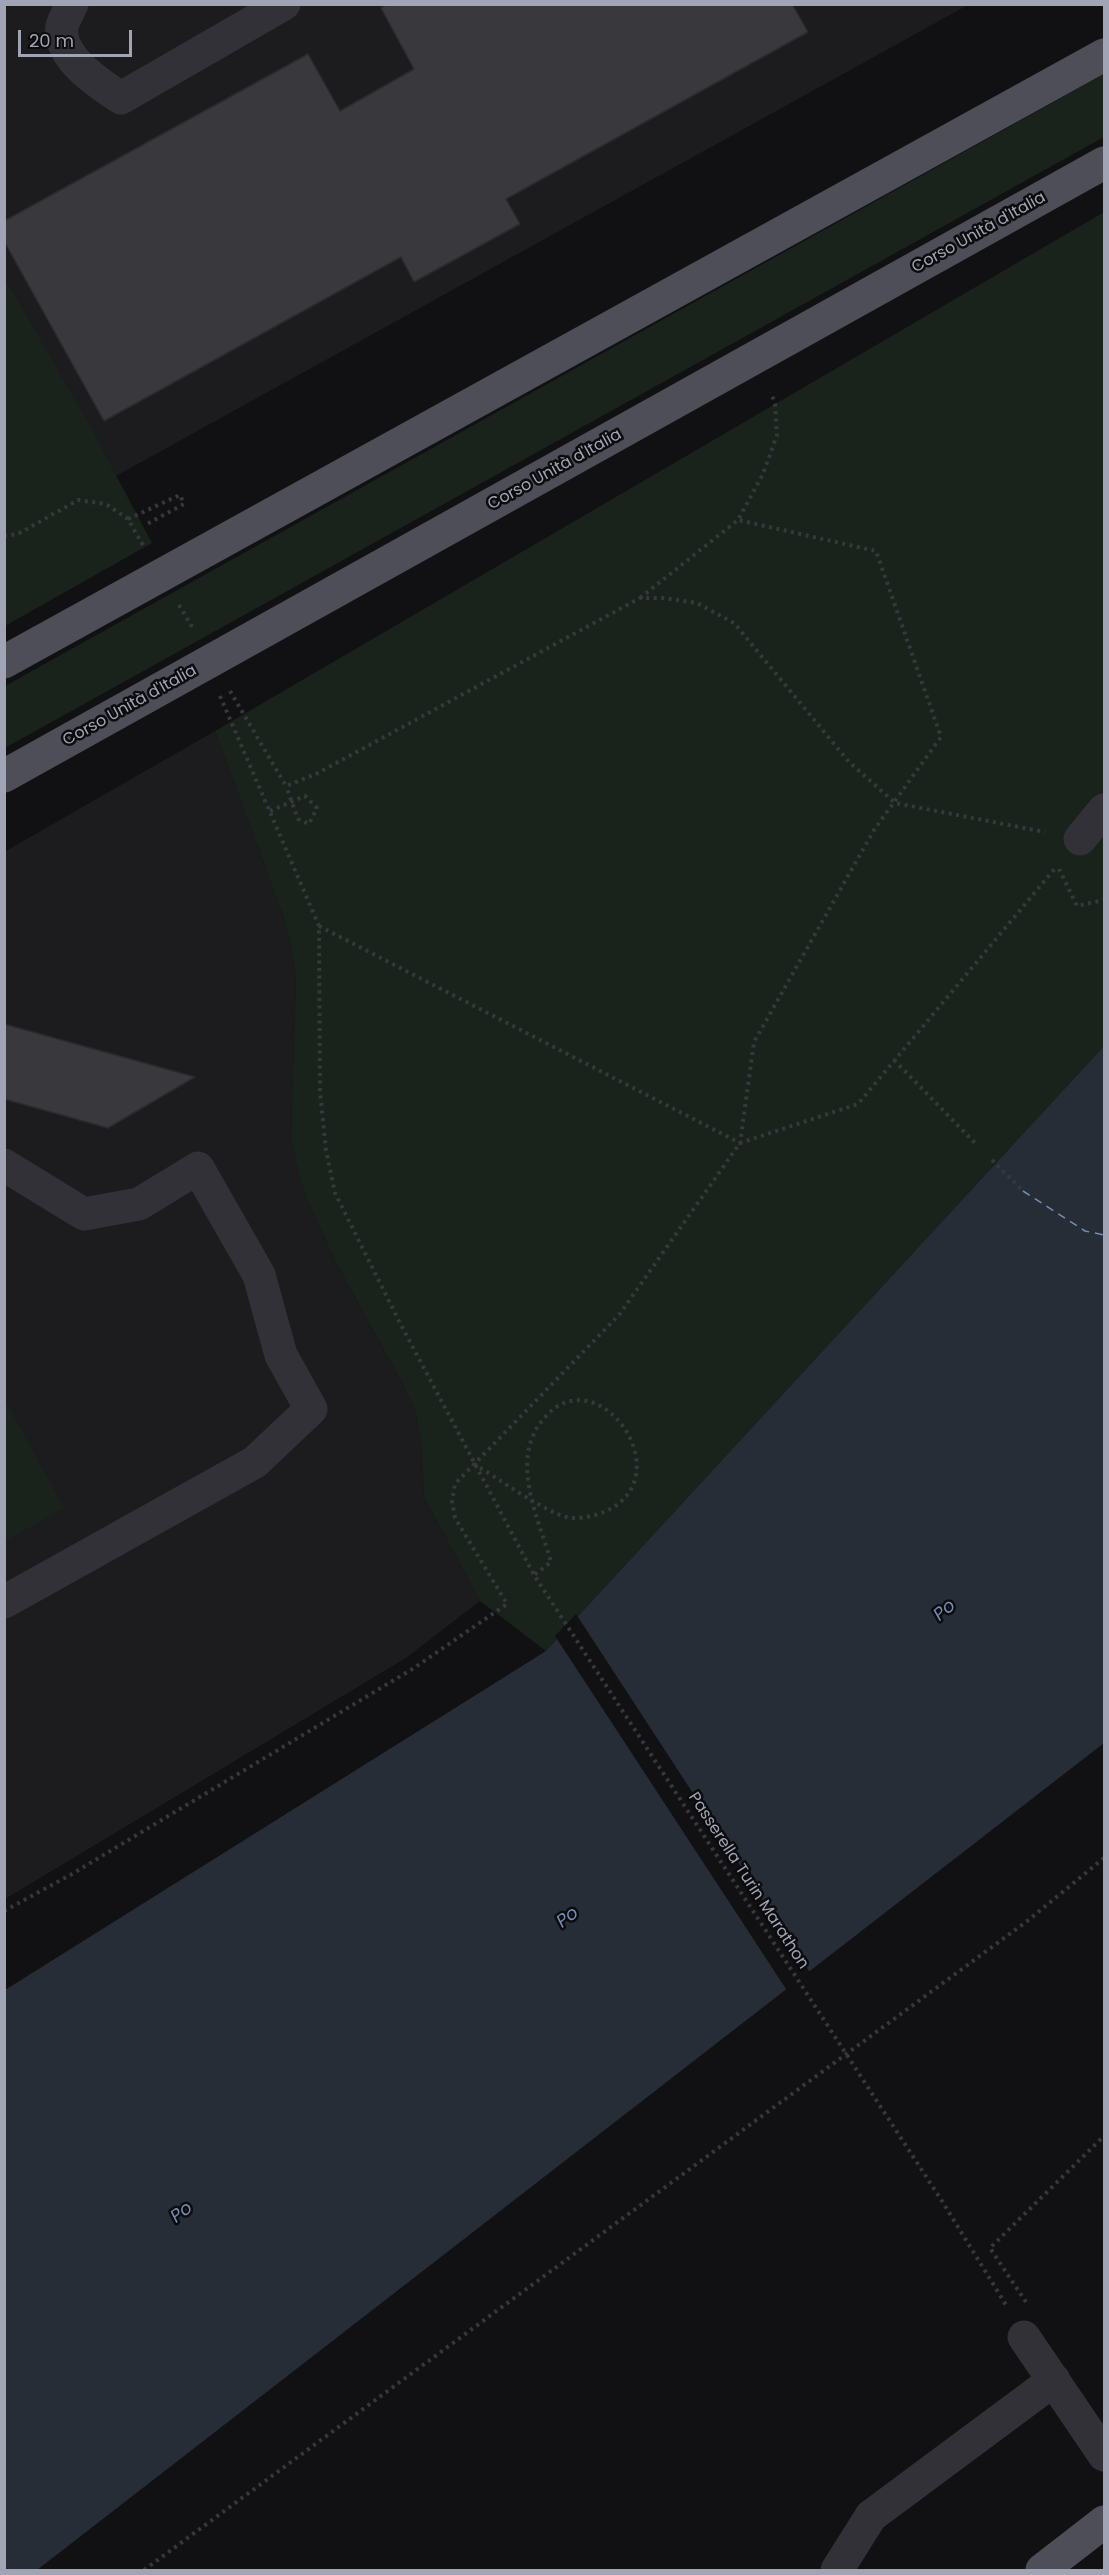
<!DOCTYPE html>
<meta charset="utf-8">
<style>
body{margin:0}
#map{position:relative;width:1109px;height:2575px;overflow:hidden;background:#111012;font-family:Poppins,sans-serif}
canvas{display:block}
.frame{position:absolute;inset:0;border:6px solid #a0a4b4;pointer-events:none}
.scale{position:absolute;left:18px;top:30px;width:114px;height:27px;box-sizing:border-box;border:3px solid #a0a4b4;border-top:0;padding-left:8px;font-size:18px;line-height:21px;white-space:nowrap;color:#a0a4b4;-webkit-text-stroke:4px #0c0b0d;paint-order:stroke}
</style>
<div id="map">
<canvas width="1109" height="2575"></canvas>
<div class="frame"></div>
<div class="scale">20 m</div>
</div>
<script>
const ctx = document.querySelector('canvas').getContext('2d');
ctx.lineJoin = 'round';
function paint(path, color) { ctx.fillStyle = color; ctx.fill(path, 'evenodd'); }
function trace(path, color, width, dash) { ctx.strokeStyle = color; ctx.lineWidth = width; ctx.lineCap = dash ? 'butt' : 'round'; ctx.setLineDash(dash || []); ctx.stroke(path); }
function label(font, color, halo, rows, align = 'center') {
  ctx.font = font + ' Poppins,sans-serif'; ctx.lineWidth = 5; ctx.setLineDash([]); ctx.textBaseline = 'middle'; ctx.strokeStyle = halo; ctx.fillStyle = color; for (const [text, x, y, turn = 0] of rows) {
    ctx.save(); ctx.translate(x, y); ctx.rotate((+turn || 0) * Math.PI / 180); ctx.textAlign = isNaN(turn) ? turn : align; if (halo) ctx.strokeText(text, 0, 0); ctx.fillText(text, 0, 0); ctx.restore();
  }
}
paint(new Path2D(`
 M 4,5 L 968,5 L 116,476 L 5,278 Z
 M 215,731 L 282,913 L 291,944 L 296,977 L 291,1137 L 297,1168 L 307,1199 L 335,1261 L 402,1383 L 415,1410 L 421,1440 L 424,1497 L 480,1601 L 406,1658 L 5,1899 L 4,852 Z`), '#1c1c1f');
paint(new Path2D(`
 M 1104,74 L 1104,137 L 5,748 L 5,686 Z
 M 1104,212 L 1104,1046 L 546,1651 L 480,1601 L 424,1497 L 421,1440 L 415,1410 L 402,1383 L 335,1261 L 307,1199 L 297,1168 L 291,1137 L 296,977 L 291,944 L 282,913 L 215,731 Z
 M 5,278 L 91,428 L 152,543 L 5,626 Z
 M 5,1400 L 64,1508 L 5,1541 L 4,1541 Z`), '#1a221c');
paint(new Path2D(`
 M 1104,1046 L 1104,1743 L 37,2570 L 5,2570 L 5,1990 L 546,1651 Z`), '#262d37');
paint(new Path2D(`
 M 576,1614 L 811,1974 L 788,1992 L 555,1636 Z`), '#111012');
trace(new Path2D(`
 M 1023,1191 L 1085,1231 L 1104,1235`), '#748eb3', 1.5, [8, 6]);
const building = new Path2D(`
 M 387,4 L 792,4 L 808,32 L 506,199 L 520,224 L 414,282 L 401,257 L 104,421 L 4,241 L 4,221 L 308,54 L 340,111 L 414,69 L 381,8 Z
 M 4,1024 L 195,1077 L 108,1128 L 4,1099 Z`);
paint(building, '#38383d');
trace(building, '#2b2a2e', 1.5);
trace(new Path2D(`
 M 128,519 L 180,495 L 184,504 L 147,524
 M 4,536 L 18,534 L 78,500 L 106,504 L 128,519 L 143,545
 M 640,598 L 738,520 L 763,474 L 777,435 L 775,404 L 771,392
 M 179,605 L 194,630
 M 230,691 L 286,786 L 316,774 L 640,598 L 664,598 L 697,603 L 734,623 L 849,762 L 895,803 L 1045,832
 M 220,696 L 319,926 L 320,1092 L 326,1150 L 335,1193 L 400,1323 L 534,1575 L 942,2201 L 1006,2305
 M 270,811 L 305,796 L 317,808 L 309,824 L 298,819 L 286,786
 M 1059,869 L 1077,906 L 1104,900
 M 319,926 L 740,1143 L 754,1042 L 874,830 L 941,737 L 876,551 L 738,520
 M 894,1060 L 975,1143
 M 992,1160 L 1023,1191
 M 474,1464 C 499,1479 533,1504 560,1515 C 573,1521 591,1517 604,1512 C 684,1478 599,1356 545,1417 C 508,1459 538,1516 551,1562 L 534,1575
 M 4,1911 L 72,1874 L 414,1668 L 507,1604 L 455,1518 L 452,1501 L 455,1484 L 619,1315 L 740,1143 L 858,1104 L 1057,866
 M 1026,2302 L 990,2248 L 1104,2136
 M 144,2570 L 1026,1922 L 1104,1858`), '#37383e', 4, [3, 4.5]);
trace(new Path2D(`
 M 72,4 C 69,11 64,19 62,26 C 57,57 100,84 121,98 L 284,4
 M 1080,839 L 1104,810
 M 4,1165 L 84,1214 L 139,1204 L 198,1168 L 259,1275 L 281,1355 L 311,1409 L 255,1462 L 4,1602
 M 1024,2337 L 1104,2455
 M 837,2570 L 871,2516 L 1054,2380`), '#313137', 33);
trace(new Path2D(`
 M 4,662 L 1104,55
 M 4,776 L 1104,163
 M 1042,2570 L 1104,2522`), '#4d4e57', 33);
label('16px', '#a0a4b4', '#0c0b0d', [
 ["Corso Unità d'Italia",979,233,-29],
 ["Corso Unità d'Italia",555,470,-29],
 ["Corso Unità d'Italia",130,706,-29],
 ["Passerella Turin Marathon",748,1881,57]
]);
label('italic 18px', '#748eb3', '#0c0b0d', [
 ["Po",945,1611,-40],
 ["Po",568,1918,-37],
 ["Po",182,2213,-37]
]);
</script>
